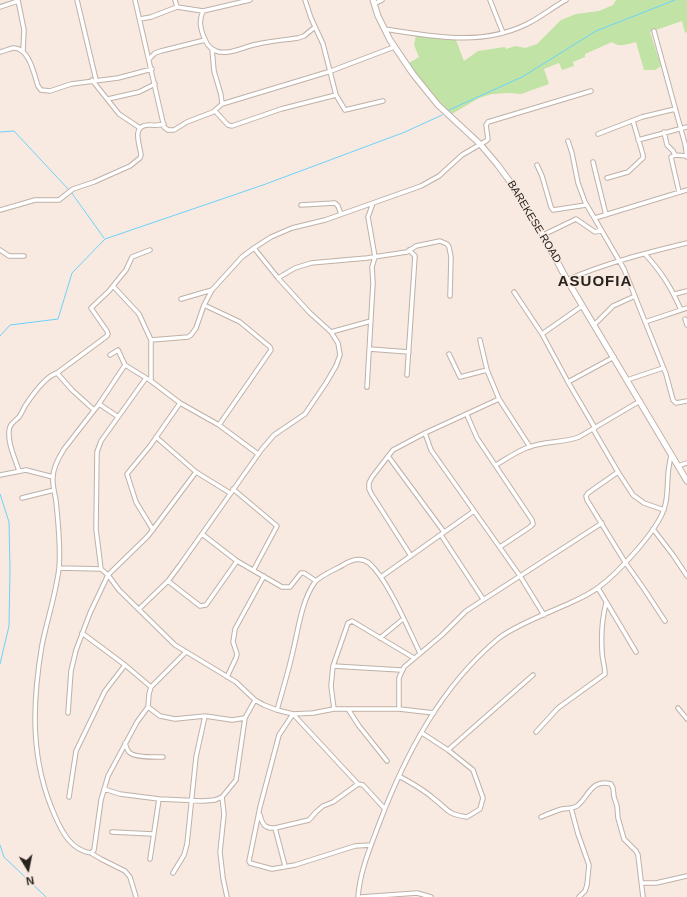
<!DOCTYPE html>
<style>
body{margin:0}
#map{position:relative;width:687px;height:897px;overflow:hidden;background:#f8eae0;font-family:Helvetica,sans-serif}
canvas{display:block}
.north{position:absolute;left:8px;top:849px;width:40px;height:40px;-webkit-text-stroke:3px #f8eae0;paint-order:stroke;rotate:170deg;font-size:11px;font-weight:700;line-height:16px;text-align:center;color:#28221f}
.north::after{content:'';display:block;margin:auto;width:14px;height:18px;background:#28221f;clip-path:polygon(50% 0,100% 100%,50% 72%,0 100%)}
</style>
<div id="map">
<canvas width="687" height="897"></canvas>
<div class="north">N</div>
</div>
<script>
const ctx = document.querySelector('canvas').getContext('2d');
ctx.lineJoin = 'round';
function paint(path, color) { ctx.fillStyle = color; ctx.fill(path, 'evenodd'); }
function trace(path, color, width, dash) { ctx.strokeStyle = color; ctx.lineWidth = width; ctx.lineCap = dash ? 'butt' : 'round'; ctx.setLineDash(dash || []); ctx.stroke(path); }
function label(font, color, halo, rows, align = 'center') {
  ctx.font = font + ' Helvetica,sans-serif'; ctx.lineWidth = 3; ctx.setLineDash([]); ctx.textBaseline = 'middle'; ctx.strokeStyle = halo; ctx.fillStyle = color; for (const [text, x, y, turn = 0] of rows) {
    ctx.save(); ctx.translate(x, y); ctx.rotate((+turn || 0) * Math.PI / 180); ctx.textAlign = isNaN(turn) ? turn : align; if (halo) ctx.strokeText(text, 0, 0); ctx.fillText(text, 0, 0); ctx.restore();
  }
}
paint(new Path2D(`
 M 616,0 L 687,0 L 687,32 L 685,33 L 682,21 L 650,32 L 661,66 L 655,70 L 644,70 L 636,42 C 628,44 619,48 612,42 L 585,54 L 585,57 L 573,62 L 574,66 L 562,70 L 559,63 L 544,69 L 549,84 L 521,94 L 510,93 L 492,94 L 479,98 L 452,114 C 436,98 421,82 409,63 L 419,57 L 414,45 L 416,35 L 438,39 L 456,40 L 464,61 L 478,51 L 505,47 L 506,49 L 516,46 L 525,48 L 537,44 L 561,20 L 576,14 L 599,11 L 613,5 Z`), '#c1e3a5');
trace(new Path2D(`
 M 449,110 L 522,77 L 596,31 L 675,0
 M 0,132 L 14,131 L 69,190
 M 71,192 L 104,238
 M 0,336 L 10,325 L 58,319 L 72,273 L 105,239 L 263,185 L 405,132 L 442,115
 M 0,494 L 9,522 L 10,570 L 9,626 L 0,664
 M 0,845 L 4,857 L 46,897`), '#6cd2fc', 1);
const minor = new Path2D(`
 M 18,0 L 24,30 L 23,51
 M 77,0 L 96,80
 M 135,0 L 164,127 L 168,130 L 174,130 L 187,122 L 213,112 L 222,104 L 331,71 L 394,47
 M 175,0 L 177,7
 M 305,0 L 311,18 L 323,44 L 336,95 L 345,110 L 383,101
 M 490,0 L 503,33
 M 374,4 L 382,0
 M 0,7 L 18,1
 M 203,11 C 199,20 200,26 203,35 C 206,42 208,48 216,51 C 228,56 245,46 258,44 C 271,41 284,40 298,38 L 304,36 L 315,27
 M 140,19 L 151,17 L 177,7 L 203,11 L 250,0
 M 384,29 C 433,36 480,47 527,24 C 541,17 553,7 566,0
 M 654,31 L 685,144 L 687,157
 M 212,49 L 214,71 L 221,95 L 222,104
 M 0,52 C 4,51 9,49 13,48 C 29,47 34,74 38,86 L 41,90 L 50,91 L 71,84 L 118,78 L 152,69
 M 149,59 L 155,53 L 161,51 L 205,40
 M 92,80 L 119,114 L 140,128
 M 108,99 L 139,92 L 155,84
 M 215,111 L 228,125 L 232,126 L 281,109 L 336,95
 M 664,132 L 667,145 L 673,151 L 675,155
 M 598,134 L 642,117 L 675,109
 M 638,140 L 687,127
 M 568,141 L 572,153 L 578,183 L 585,202 L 624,269 L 666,374 L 673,400 L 676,403 L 687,401
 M 593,162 L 606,215
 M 537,165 L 542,176 L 551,207 L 553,210 L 586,205
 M 607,178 L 628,172 L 643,158 L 643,155 L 633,121
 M 679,192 L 671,157 L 675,155 L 687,156
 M 301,205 L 335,203 L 338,206 L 341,214
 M 0,210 L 35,200 L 59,200 L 73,189 L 94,182 L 130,166 L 140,158 L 141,155 C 140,145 131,126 148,125 C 153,125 158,126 164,124
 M 595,218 L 687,190
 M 543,235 L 576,219 L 595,232 L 601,230
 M 0,250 L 9,256 L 24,256
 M 645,254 C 662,273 671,287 681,310
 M 278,278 L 295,268 L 311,263 L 367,258 L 407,252 L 416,246 L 440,241 L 447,244 L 449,247 L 451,257 L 450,296
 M 567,280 C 605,263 646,253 687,243
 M 113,286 L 139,314 L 151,340
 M 514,292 L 542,334 L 568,382 L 595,428
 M 675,294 L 687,291
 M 181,299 L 212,290
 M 204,305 L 240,322 L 270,347 L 271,350 L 219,425
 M 685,319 L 687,325
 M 645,322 L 687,308
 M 594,325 L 613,306 L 635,296
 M 331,332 L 371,321
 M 542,334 L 582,306
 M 480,340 L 487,370 L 499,399 L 530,447
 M 369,349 L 409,352
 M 449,354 L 460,377 L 487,370
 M 110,355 L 118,350 L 125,365 L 151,381 L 180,403 L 219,425 L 258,454
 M 57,373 L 72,390 L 94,410
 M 407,375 L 415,256 L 409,250
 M 146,378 L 101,441 L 97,452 L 96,529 L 101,569 L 108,575 L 119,590 L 175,645 L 236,682 L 255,700 L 264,705 L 277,710 L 293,714 L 313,713 L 334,709 L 399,709 L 434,713
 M 627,380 L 663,368
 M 151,381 L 151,340 L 188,337 L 191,335 L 196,328 L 204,305 L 212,290 L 242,257 L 254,248 L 271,237 L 292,228 L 325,220 L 421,186 L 439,176 L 462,155 L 486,141 L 488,139 L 486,125 L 488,122 L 591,91
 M 568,382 L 614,357
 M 367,387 L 373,283 L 372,267 L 375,257 L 368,217 L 373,203
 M 499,399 L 425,433 L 431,450 L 520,576 L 544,615
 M 99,404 L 117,416
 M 467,415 L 477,438 L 532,520 L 533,524 L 530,527 L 500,547
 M 593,429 L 618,472 L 633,495 L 644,503 L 664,510
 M 156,437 L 196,472 L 230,493
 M 388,456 L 444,532
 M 496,465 C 506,459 517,451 529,447 C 545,441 563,443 579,437 L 640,401
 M 678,466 L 687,463
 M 19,471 C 15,458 8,445 9,432 C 9,424 14,422 19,417 C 21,414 23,410 25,406 C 31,397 46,376 57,373 L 107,336 L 108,334 L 107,331 L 91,308 L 109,291 L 121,276 L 126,270 L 132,257 L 150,250
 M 618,472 L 588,493 L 586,496 L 587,500 L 625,562 L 644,589 L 665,621
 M 0,475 L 26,470 L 53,477
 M 233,489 L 277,526 L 254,569
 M 22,498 L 54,490
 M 653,529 L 673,555 L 687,576
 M 153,530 L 136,502 L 127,474 L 150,446 L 180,403
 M 202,534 L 237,561 L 282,587 L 290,587 L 301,573 L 304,573 L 316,581
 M 441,535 L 483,599
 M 411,556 L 372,495 L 369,489 L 369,483 L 372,477 L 393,450 L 425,433
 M 59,568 L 101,569
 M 381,577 L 474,511
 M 168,581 L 200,606 L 206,605 L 237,561
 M 598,588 L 636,652
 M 139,609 L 168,581 L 180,565 L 262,449 L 274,435 L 305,414 L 326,383 L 336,366 L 340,355 L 338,343 L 331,332 L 310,313 L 278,278 L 254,248
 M 82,633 L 125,665 L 151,687 L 149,694 L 148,707 L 137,722 L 108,776 L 101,800 L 94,850 L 91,853 C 71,850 62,832 55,816 C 30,760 32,704 42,645 C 47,620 56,594 59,568 C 61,546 58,523 56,501 C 55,494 52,485 53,477 C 53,468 59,457 64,449 L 99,404 L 125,365
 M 380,638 L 403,619
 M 333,666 L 401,670
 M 227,677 L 236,658 L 237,654 L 233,642 L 235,629 L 264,576
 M 151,687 L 186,652
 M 148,707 L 160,716 L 175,719 L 205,716 L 232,720 L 245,718
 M 678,708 L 687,719
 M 334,709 L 331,686 L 333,666 L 348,623 L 352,621 L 414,658
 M 348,709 L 359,726 L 387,761
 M 399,709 L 399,678 L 404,667 L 442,635 L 466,611 L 602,523
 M 277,710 C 282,692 288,673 292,655 C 298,632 301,601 315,582 C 320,576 336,569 343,565 C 351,560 361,557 369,563 C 389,581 408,629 420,653
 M 68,713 L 71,671 L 76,650 L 90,613 L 108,575 L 148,536 L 196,472
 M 536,732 L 558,708 L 605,674 C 605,666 602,659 602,651 C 601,635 602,619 606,603
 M 125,743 C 126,746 127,750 129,752 C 134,758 155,757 163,757
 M 448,750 L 533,675
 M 399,776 C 411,783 423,789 433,798 C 449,810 446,814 467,817 L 480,809 L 483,798 L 473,770 L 448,750 L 422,733
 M 104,789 L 120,794 L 159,799 L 203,801 L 215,800 L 222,797 L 236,780 L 245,718 L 255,700
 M 69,797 L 76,751 L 105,691 L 125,665
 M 222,797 L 224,814 L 220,852 L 223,878 L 227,897
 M 571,808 L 578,834 L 589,865 L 587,885 L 585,891 L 579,897
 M 260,815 C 262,824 265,829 275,828
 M 541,817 C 548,814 555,811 562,809 C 567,808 572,809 577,806 C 588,798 591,778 611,784 L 613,788 L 614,797 L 617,806 L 618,818 L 624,839 L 636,851 L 638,855 L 643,897
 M 112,832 L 153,834
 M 371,845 L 355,846 L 295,865 L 272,869 L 250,863 L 249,861 L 260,807 L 279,735 L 293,714 L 358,784 L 363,785 L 384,808
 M 91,853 L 101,859 L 125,871 L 130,877 L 136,897
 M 150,859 L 159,799
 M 285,866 L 275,828 L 309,820 L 316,812 L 323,806 L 333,802 L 358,784
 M 173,873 L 184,855 L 187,844 L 196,757 L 205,716
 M 642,883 L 656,883 L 687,876
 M 358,897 C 360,871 370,848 379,824 C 405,755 441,686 499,638 C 517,624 551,612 572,602 C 581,598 591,593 599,587 C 618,573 657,531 664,509 C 668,498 667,487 668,476 C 668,469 670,462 671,455
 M 361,897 L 417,893 L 431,897`);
const secondary = new Path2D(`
 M 373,0 L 378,16 L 390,40 L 413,74 L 438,105 L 480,144 L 497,164 L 511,183 L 543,235 L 567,280 L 687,481`);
trace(minor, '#bfb1a8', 5.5);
trace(secondary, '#bfb1a8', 7);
trace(minor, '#fff', 3.5);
trace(secondary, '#fff', 5);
label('11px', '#28221f', '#f8eae0', [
 ["BAREKESE ROAD",534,222,59]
]);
ctx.letterSpacing = '1px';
label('bold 15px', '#28221f', '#f8eae0', [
 ["ASUOFIA",595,282]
]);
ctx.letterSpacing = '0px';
</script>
